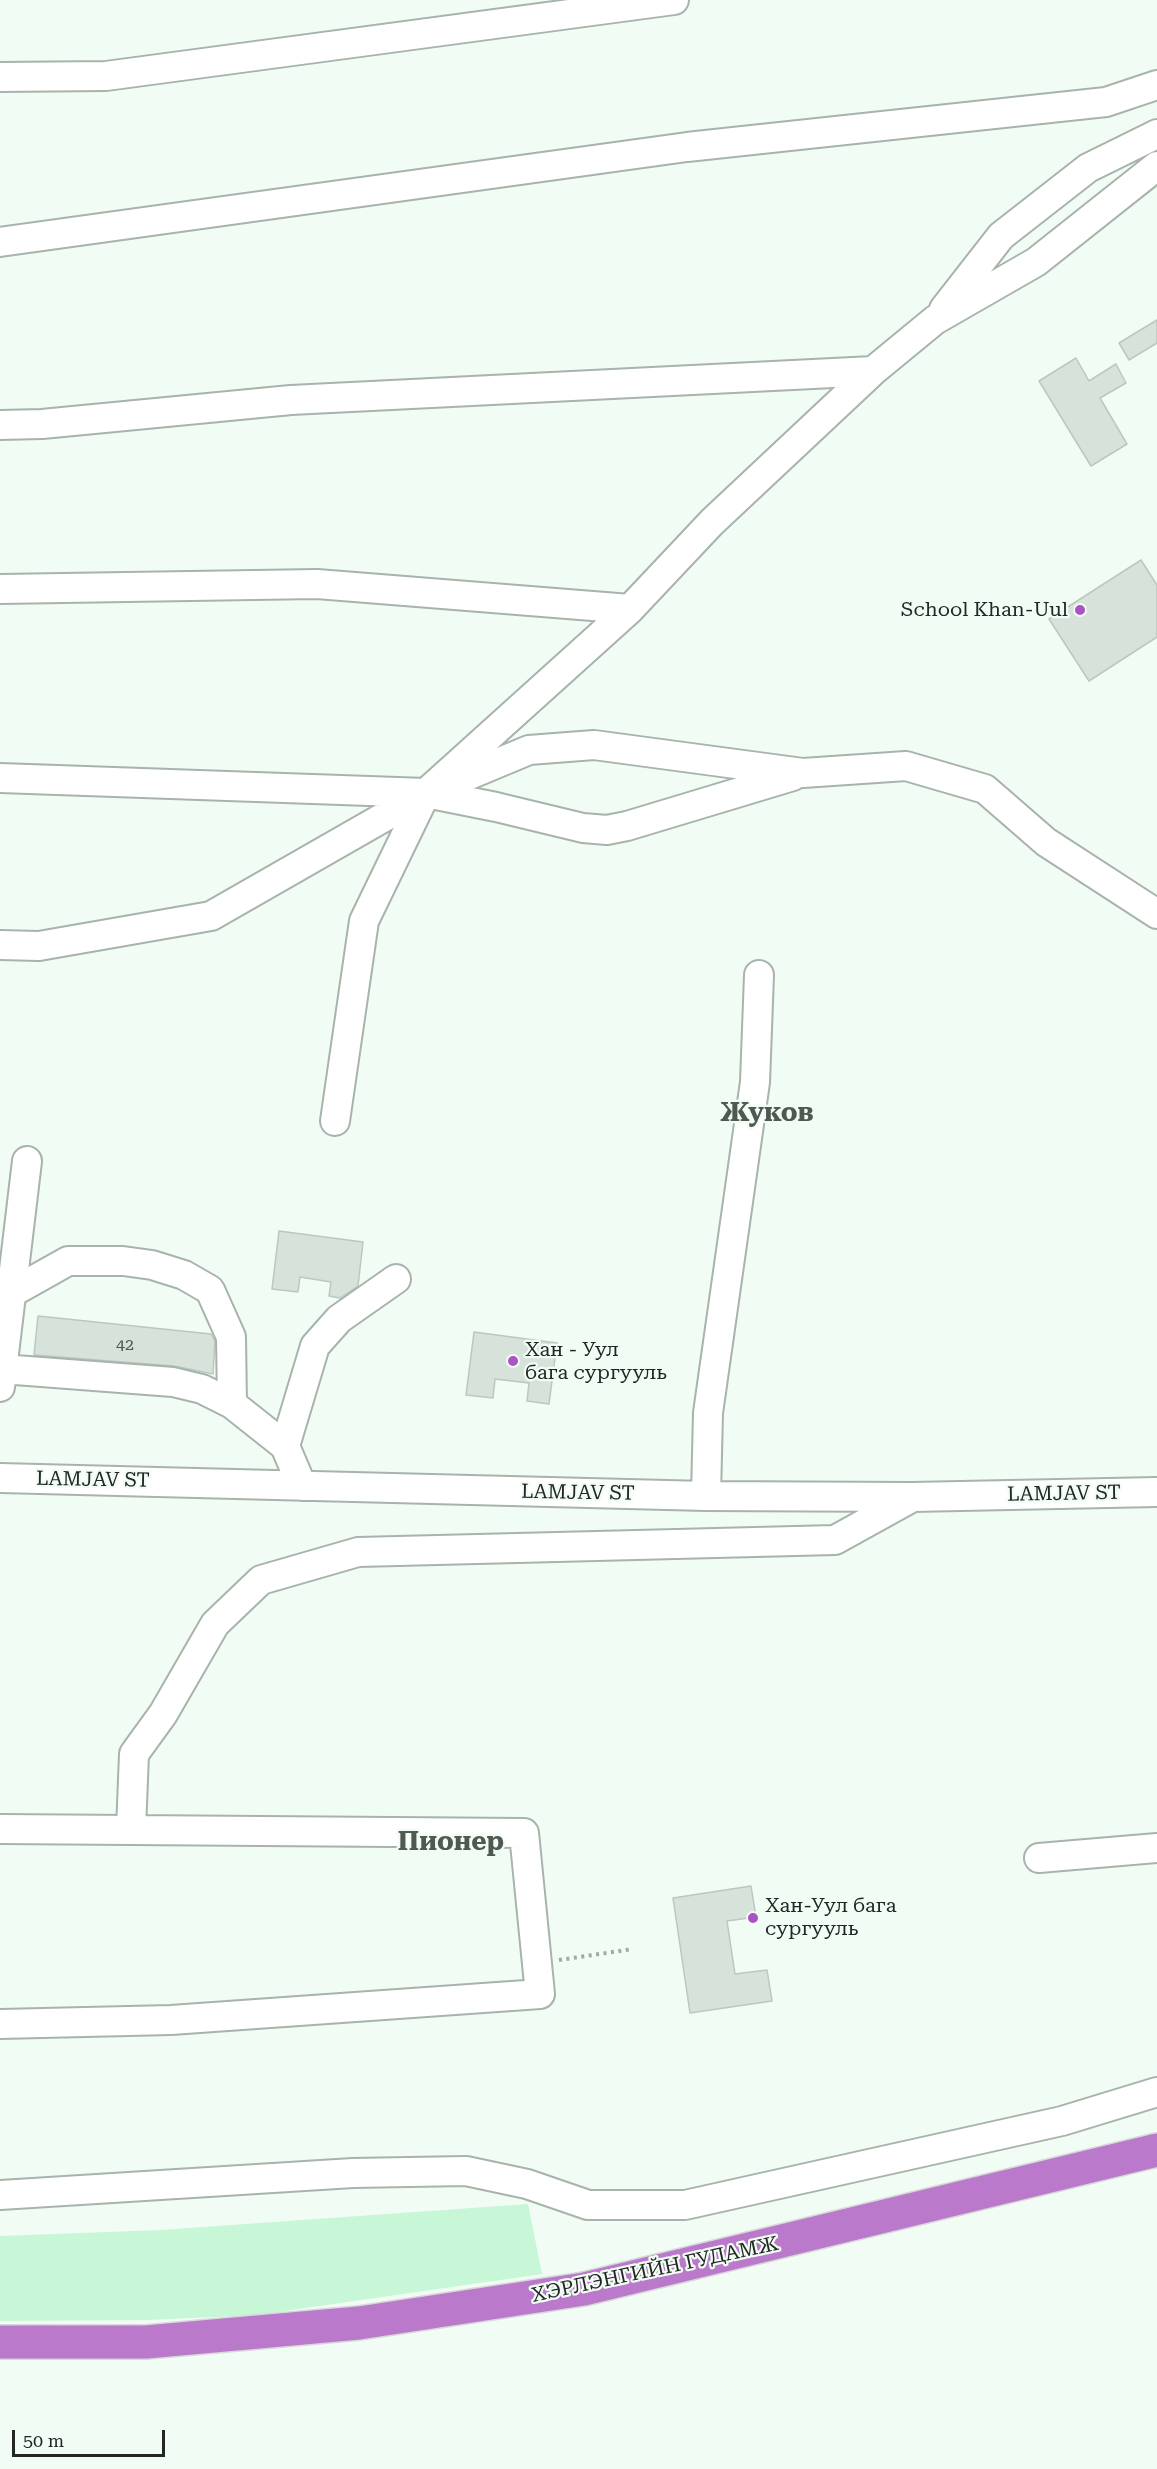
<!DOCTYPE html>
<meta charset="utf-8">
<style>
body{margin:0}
#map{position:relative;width:1157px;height:2469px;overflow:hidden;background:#f1fcf4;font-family:"Roboto Serif",serif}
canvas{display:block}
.scale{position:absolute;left:12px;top:2430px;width:153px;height:27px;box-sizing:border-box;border:3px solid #232724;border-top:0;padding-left:8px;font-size:18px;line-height:21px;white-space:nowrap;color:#232724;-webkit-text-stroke:4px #f1fcf4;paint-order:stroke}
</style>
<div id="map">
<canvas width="1157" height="2469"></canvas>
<div class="scale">50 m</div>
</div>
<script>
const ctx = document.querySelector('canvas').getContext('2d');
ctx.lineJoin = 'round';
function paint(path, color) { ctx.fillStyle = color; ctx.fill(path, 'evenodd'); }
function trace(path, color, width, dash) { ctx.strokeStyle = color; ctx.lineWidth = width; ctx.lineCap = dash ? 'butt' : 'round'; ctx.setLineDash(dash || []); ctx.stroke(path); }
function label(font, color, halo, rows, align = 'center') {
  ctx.font = font + ' "Roboto Serif",serif'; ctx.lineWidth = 4.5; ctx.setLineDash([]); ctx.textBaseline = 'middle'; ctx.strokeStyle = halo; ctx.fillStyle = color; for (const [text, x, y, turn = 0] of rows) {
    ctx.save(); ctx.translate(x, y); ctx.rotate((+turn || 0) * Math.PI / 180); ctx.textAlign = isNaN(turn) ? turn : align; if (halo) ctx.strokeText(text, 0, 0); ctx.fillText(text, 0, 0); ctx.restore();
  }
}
paint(new Path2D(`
 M 528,2204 L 542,2274 L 257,2315 L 148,2320 L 0,2321 L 0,2236 L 161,2230 Z`), '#c7f7d6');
const building = new Path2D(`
 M 1157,320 L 1157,343 L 1129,360 L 1119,343 Z
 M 1076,358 L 1089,381 L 1116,364 L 1126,383 L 1100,398 L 1127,444 L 1091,466 L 1039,381 Z
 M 1141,560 L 1157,585 L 1157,637 L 1089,681 L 1049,619 Z
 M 279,1231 L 363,1242 L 358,1286 L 340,1298 L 329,1296 L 331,1282 L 300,1277 L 298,1292 L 272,1289 Z
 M 38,1316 L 211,1334 L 215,1341 L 213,1374 L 174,1366 L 34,1355 Z
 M 474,1332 L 557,1343 L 549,1404 L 527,1401 L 529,1383 L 495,1379 L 493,1398 L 466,1395 Z
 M 751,1886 L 756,1917 L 727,1921 L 735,1974 L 767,1970 L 772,2001 L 690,2013 L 673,1898 Z`);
paint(building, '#d7e2da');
trace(building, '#bcc7bf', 1.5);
const minor = new Path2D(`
 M 0,77 L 106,76 L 674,0
 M 0,242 L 687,147 L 1106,102 L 1157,85
 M 944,309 L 1001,236 L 1088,168 L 1157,134
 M 0,425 L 42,424 L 291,400 L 873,371
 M 0,589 L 317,584 L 630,609
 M 0,778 L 426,793 L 496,807 L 583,828 L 607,830 L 627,826 L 793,776
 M 0,945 L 39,946 L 211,916 L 426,793 L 529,750 L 594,745 L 803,773 L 906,766 L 985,789 L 1046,842 L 1157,914
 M 335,1121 L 364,921 L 426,793 L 630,609 L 712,522 L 873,371 L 935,320 L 1036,262 L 1157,166
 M 11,1293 L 68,1261 L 123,1261 L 152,1265 L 184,1275 L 210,1290 L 231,1337 L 232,1404
 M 2,1369 L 173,1382 L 202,1389 L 232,1404 L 285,1446 L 302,1486
 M 0,1387 L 27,1161
 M 285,1446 L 315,1346 L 339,1319 L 396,1279
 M 0,1478 L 706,1496 L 912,1497 L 1157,1492
 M 706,1496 L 708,1413 L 755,1082 L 759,975
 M 0,1829 L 524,1833 L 540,1994 L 171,2020 L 0,2024
 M 131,1830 L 134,1754 L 163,1714 L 215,1624 L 261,1580 L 358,1552 L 835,1540 L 911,1498
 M 1039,1858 L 1157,1848
 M 0,2195 L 353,2173 L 466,2171 L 527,2184 L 588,2205 L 685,2205 L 1062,2121 L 1157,2092`);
const highway = new Path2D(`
 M 0,2342 L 146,2342 L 359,2323 L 584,2289 L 1157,2150`);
trace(minor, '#a8b3ab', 32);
trace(highway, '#d7d8d8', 36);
trace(new Path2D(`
 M 559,1960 L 633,1949`), '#a1aaa4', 4, [3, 4.5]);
trace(minor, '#fff', 28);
trace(highway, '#ba79cb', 33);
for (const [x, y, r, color] of [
 [1080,610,6,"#ab54c1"],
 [513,1361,6,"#ab54c1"],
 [753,1918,6,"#ab54c1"]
]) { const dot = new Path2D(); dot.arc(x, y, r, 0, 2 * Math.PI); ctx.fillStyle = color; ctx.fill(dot); trace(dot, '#f1fcf4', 2); }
label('16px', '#505652', null, [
 ["42",125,1345]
]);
label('20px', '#232724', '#f1fcf4', [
 ["School Khan-Uul",1068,610,"right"],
 ["Хан - Уул",525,1350],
 ["бага сургууль",525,1373],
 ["Хан-Уул бага",765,1906],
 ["сургууль",765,1929]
], 'left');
label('20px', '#232724', '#f1fcf4', [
 ["LAMJAV ST",93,1480,1],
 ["LAMJAV ST",578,1493,1],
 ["LAMJAV ST",1064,1494,-1],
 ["ХЭРЛЭНГИЙН ГУДАМЖ",655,2270,-12]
]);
label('bold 26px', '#4f5851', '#f1fcf4', [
 ["Жуков",767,1113],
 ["Пионер",451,1842]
]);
</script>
